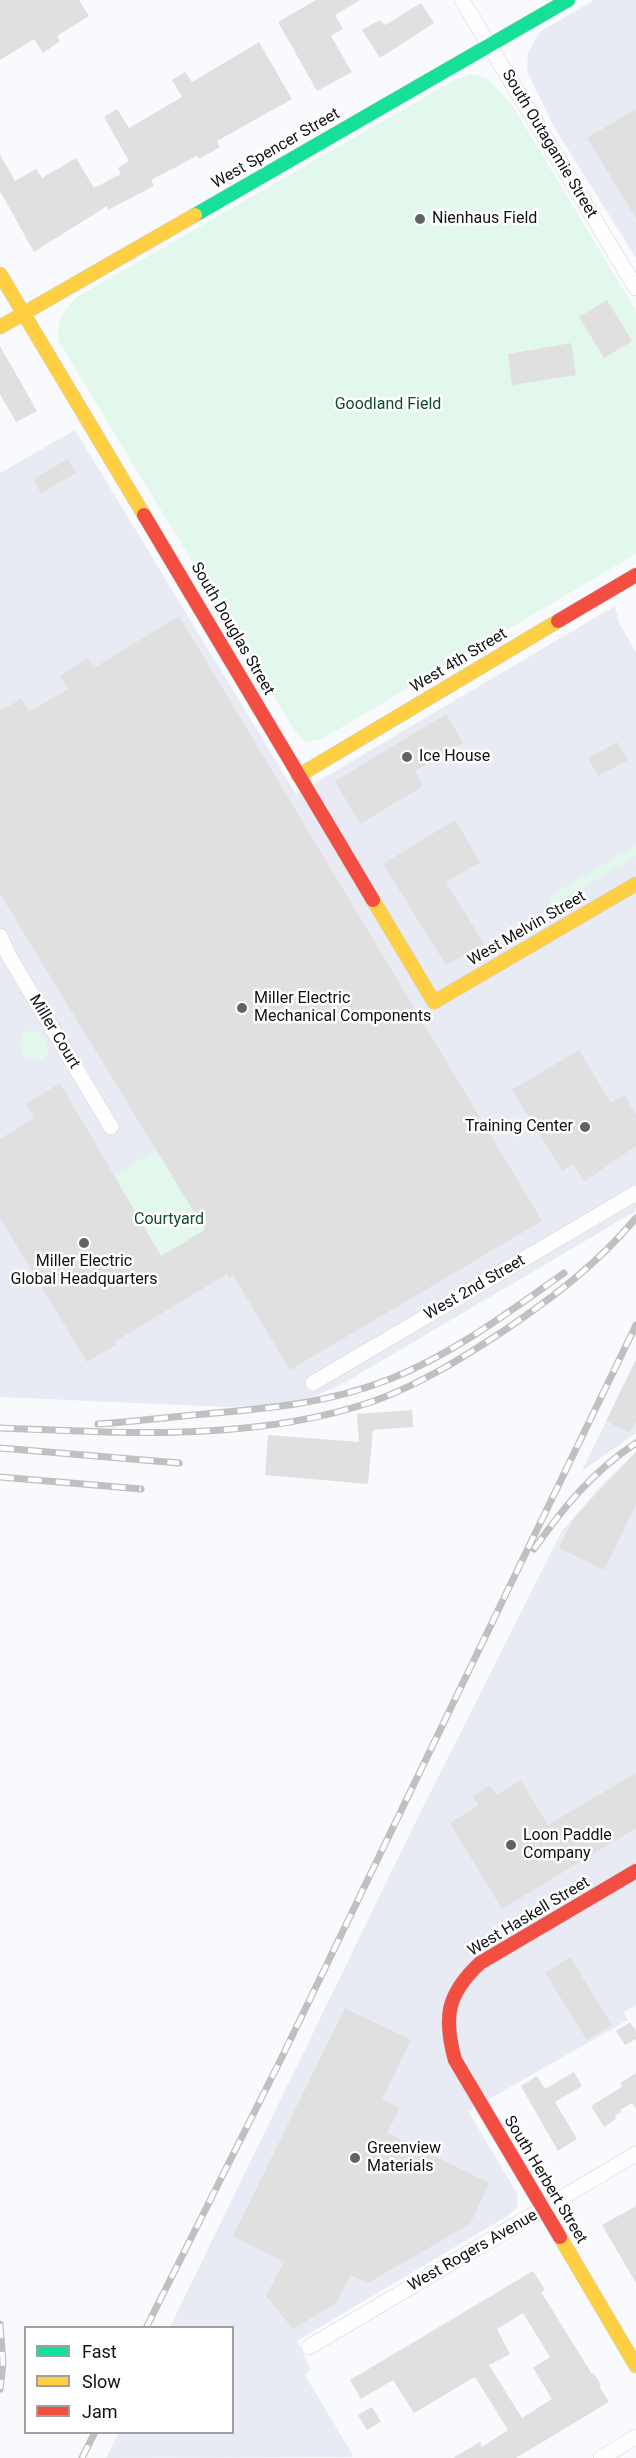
<!DOCTYPE html>
<style>
body{margin:0}
#map{position:relative;width:636px;height:2458px;overflow:hidden;background:#f9fafd;font-family:Roboto,sans-serif}
canvas{display:block}
.legend{position:absolute;left:24px;top:2326px;width:210px;height:108px;box-sizing:border-box;background:#fff;border:2px solid #a0a0a1;margin:0;padding:8px 10px;list-style:none;font-size:18px;color:#111214}
.legend li{display:flex;align-items:center;gap:12px;height:30px}
.legend b{width:30px;border:2px solid #a0a0a1}
</style>
<div id="map">
<canvas width="636" height="2458"></canvas>
<ul class="legend">
<li><b style="height:8px;background:#16e098"></b>Fast</li>
<li><b style="height:8px;background:#ffcf43"></b>Slow</li>
<li><b style="height:8px;background:#f24e42"></b>Jam</li>
</ul>
</div>
<script>
const ctx = document.querySelector('canvas').getContext('2d');
ctx.lineJoin = 'round';
function paint(path, color) { ctx.fillStyle = color; ctx.fill(path, 'evenodd'); }
function trace(path, color, width, dash) { ctx.strokeStyle = color; ctx.lineWidth = width; ctx.lineCap = dash ? 'butt' : 'round'; ctx.setLineDash(dash || []); ctx.stroke(path); }
function label(font, color, halo, rows, align = 'center') {
  ctx.font = font + ' Roboto,sans-serif'; ctx.lineWidth = 5; ctx.setLineDash([]); ctx.textBaseline = 'middle'; ctx.strokeStyle = halo; ctx.fillStyle = color; for (const [text, x, y, turn = 0] of rows) {
    ctx.save(); ctx.translate(x, y); ctx.rotate((+turn || 0) * Math.PI / 180); ctx.textAlign = isNaN(turn) ? turn : align; if (halo) ctx.strokeText(text, 0, 0); ctx.fillText(text, 0, 0); ctx.restore();
  }
}
paint(new Path2D(`
 M 594,0 L 636,0 L 636,258 L 554,127 L 527,71 L 528,53 L 540,32 Z
 M 75,430 L 296,794 L 615,606 L 619,623 L 636,652 L 636,1211 L 344,1383 L 316,1396 L 283,1404 L 227,1407 L 0,1397 L 0,473 Z
 M 636,1359 L 636,1433 L 582,1471 Z
 M 636,1452 L 636,2005 L 624,2012 L 628,2020 L 468,2111 L 517,2193 L 518,2204 L 516,2209 L 507,2216 L 297,2341 L 311,2370 L 305,2375 L 354,2457 L 106,2458 L 119,2433 L 232,2432 L 232,2328 L 170,2327 L 419,1815 L 562,1531 L 600,1487 Z`), '#e9ebf4');
paint(new Path2D(`
 M 472,74 L 487,78 L 511,103 L 636,311 L 636,554 L 320,740 L 306,742 L 295,731 L 59,342 C 56,322 63,310 77,297 L 456,79 Z
 M 636,846 L 636,856 L 552,905 L 548,897 Z
 M 32,1030 C 41,1032 49,1045 48,1054 L 42,1059 L 27,1059 C 20,1051 18,1044 23,1034 Z
 M 157,1150 L 205,1230 L 161,1256 L 113,1176 Z`), '#e3f8ec');
paint(new Path2D(`
 M 0,0 L 79,0 L 89,16 L 57,36 L 60,41 L 43,53 L 34,39 L 0,60 Z
 M 316,0 L 360,0 L 335,15 L 343,29 L 331,36 L 352,72 L 317,91 L 278,22 Z
 M 421,3 L 434,23 L 380,58 L 362,30 L 380,20 L 385,25 Z
 M 259,42 L 292,99 L 217,141 L 220,147 L 199,159 L 197,156 L 151,180 L 154,186 L 108,210 L 107,206 L 34,252 L 0,191 L 0,154 L 15,181 L 36,169 L 42,178 L 76,158 L 94,188 L 121,174 L 118,168 L 129,161 L 104,117 L 117,109 L 129,128 L 182,97 L 172,80 L 185,72 L 192,82 Z
 M 636,109 L 636,218 L 587,138 Z
 M 607,300 L 632,341 L 604,358 L 579,317 Z
 M 571,343 L 576,375 L 512,385 L 508,354 Z
 M 0,346 L 37,411 L 16,422 L 0,394 Z
 M 68,459 L 76,473 L 41,493 L 33,479 Z
 M 179,616 L 542,1221 L 290,1370 L 233,1275 L 229,1278 L 227,1274 L 114,1342 L 116,1345 L 87,1362 L 0,1218 L 0,1139 L 34,1118 L 26,1104 L 60,1083 L 161,1256 L 205,1230 L 0,894 L 0,711 L 21,699 L 29,712 L 68,689 L 60,676 L 88,658 L 94,668 Z
 M 446,714 L 463,743 L 415,771 L 423,786 L 360,824 L 335,781 Z
 M 617,742 L 628,760 L 598,776 L 588,758 Z
 M 455,820 L 480,862 L 446,882 L 484,944 L 446,965 L 383,864 Z
 M 579,1050 L 611,1103 L 624,1095 L 636,1114 L 636,1146 L 585,1181 L 573,1164 L 562,1171 L 512,1090 Z
 M 636,1360 L 636,1422 L 630,1433 L 606,1421 Z
 M 412,1410 L 413,1427 L 373,1430 L 368,1484 L 265,1475 L 268,1435 L 359,1442 L 357,1414 Z
 M 636,1452 L 636,1505 L 604,1570 L 559,1548 L 574,1518 Z
 M 636,1773 L 636,1828 L 502,1909 L 450,1823 L 479,1805 L 473,1796 L 490,1785 L 496,1795 L 521,1780 L 548,1825 Z
 M 570,1957 L 612,2025 L 587,2040 L 545,1973 Z
 M 345,2008 L 411,2040 L 382,2099 L 400,2108 L 387,2133 L 489,2183 L 470,2224 L 368,2283 L 351,2275 L 336,2303 L 293,2329 L 266,2296 L 284,2262 L 233,2236 Z
 M 630,2022 L 636,2031 L 636,2039 L 625,2045 L 616,2031 Z
 M 574,2072 L 582,2086 L 555,2102 L 577,2139 L 558,2151 L 521,2086 L 537,2076 L 545,2089 Z
 M 636,2073 L 636,2109 L 632,2103 L 620,2110 L 621,2112 L 615,2116 L 616,2119 L 604,2127 L 591,2106 L 622,2087 L 620,2083 Z
 M 636,2206 L 636,2283 L 602,2225 Z
 M 533,2271 L 545,2290 L 541,2292 L 592,2374 L 594,2373 L 601,2385 L 599,2386 L 609,2402 L 516,2458 L 453,2458 L 480,2442 L 482,2447 L 508,2430 L 475,2377 L 414,2413 L 393,2380 L 361,2399 L 350,2380 ZM 523,2313 L 550,2357 L 533,2368 L 552,2399 L 522,2418 L 489,2365 L 510,2354 L 497,2329 Z
 M 372,2407 L 381,2422 L 367,2430 L 358,2415 Z`), '#e0e0e0');
const street = new Path2D(`
 M 462,0 L 636,288
 M 0,936 L 9,956 L 111,1127
 M 313,1383 L 636,1193
 M 309,2347 L 636,2154
 M 601,2458 L 636,2437`);
const fast = new Path2D(`
 M 195,215 L 568,0`);
const slow = new Path2D(`
 M 0,274 L 144,515
 M 0,327 L 195,215
 M 298,776 L 558,621
 M 373,900 L 434,1002 L 636,884
 M 560,2237 L 636,2366`);
const jam = new Path2D(`
 M 144,515 L 373,900
 M 558,621 L 636,575
 M 560,2237 L 455,2060 C 443,2017 447,1994 480,1963 L 636,1871`);
trace(street, '#d1d2d5', 16);
trace(fast, '#d1d2d5', 15);
trace(slow, '#d1d2d5', 15);
trace(jam, '#d1d2d5', 15);
trace(street, '#fefeff', 15);
trace(fast, '#16e098', 14);
trace(slow, '#ffcf43', 14);
trace(jam, '#f24e42', 14);
const rail = new Path2D(`
 M 98,1424 C 130,1422 162,1418 193,1415 C 262,1409 324,1405 390,1379 C 453,1354 509,1312 564,1273
 M 0,1428 C 124,1433 255,1442 374,1401 C 421,1384 464,1357 505,1330 C 555,1296 597,1264 636,1218
 M 0,1448 L 179,1463
 M 0,1477 L 141,1489
 M 534,1549 C 564,1507 592,1472 636,1443
 M 0,2324 L 3,2363 L 0,2389
 M 146,2328 L 282,2057 L 636,1325
 M 82,2458 L 95,2432`);
trace(rail, '#c0c0c1', 7);
trace(rail, '#fff', 4.5, [14]);
for (const [x, y, r, color] of [
 [420,219,6,"#626366"],
 [407,757,6,"#626366"],
 [242,1008,6,"#626366"],
 [585,1127,6,"#626366"],
 [84,1243,6,"#626366"],
 [511,1845,6,"#626366"],
 [355,2158,6,"#626366"]
]) { const dot = new Path2D(); dot.arc(x, y, r, 0, 2 * Math.PI); ctx.fillStyle = color; ctx.fill(dot); trace(dot, '#fff', 2); }
label('16px', '#111214', '#fff', [
 ["South Outagamie Street",549,144,59],
 ["West Spencer Street",276,149,-30],
 ["South Douglas Street",232,629,60],
 ["West 4th Street",459,661,-31],
 ["West Melvin Street",527,929,-30],
 ["Miller Court",54,1032,59],
 ["West 2nd Street",475,1288,-30],
 ["West Haskell Street",529,1917,-31],
 ["South Herbert Street",545,2180,59],
 ["West Rogers Avenue",473,2251,-30]
]);
label('16px', '#111214', '#fff', [
 ["Nienhaus Field",432,219],
 ["Ice House",419,757],
 ["Miller Electric",254,999],
 ["Mechanical Components",254,1017],
 ["Training Center",573,1127,"right"],
 ["Miller Electric",84,1262,"center"],
 ["Global Headquarters",84,1280,"center"],
 ["Loon Paddle",523,1836],
 ["Company",523,1854],
 ["Greenview",367,2149],
 ["Materials",367,2167]
], 'left');
label('16px', '#0f4b2d', '#fff', [
 ["Goodland Field",388,405],
 ["Courtyard",169,1220]
]);
</script>
